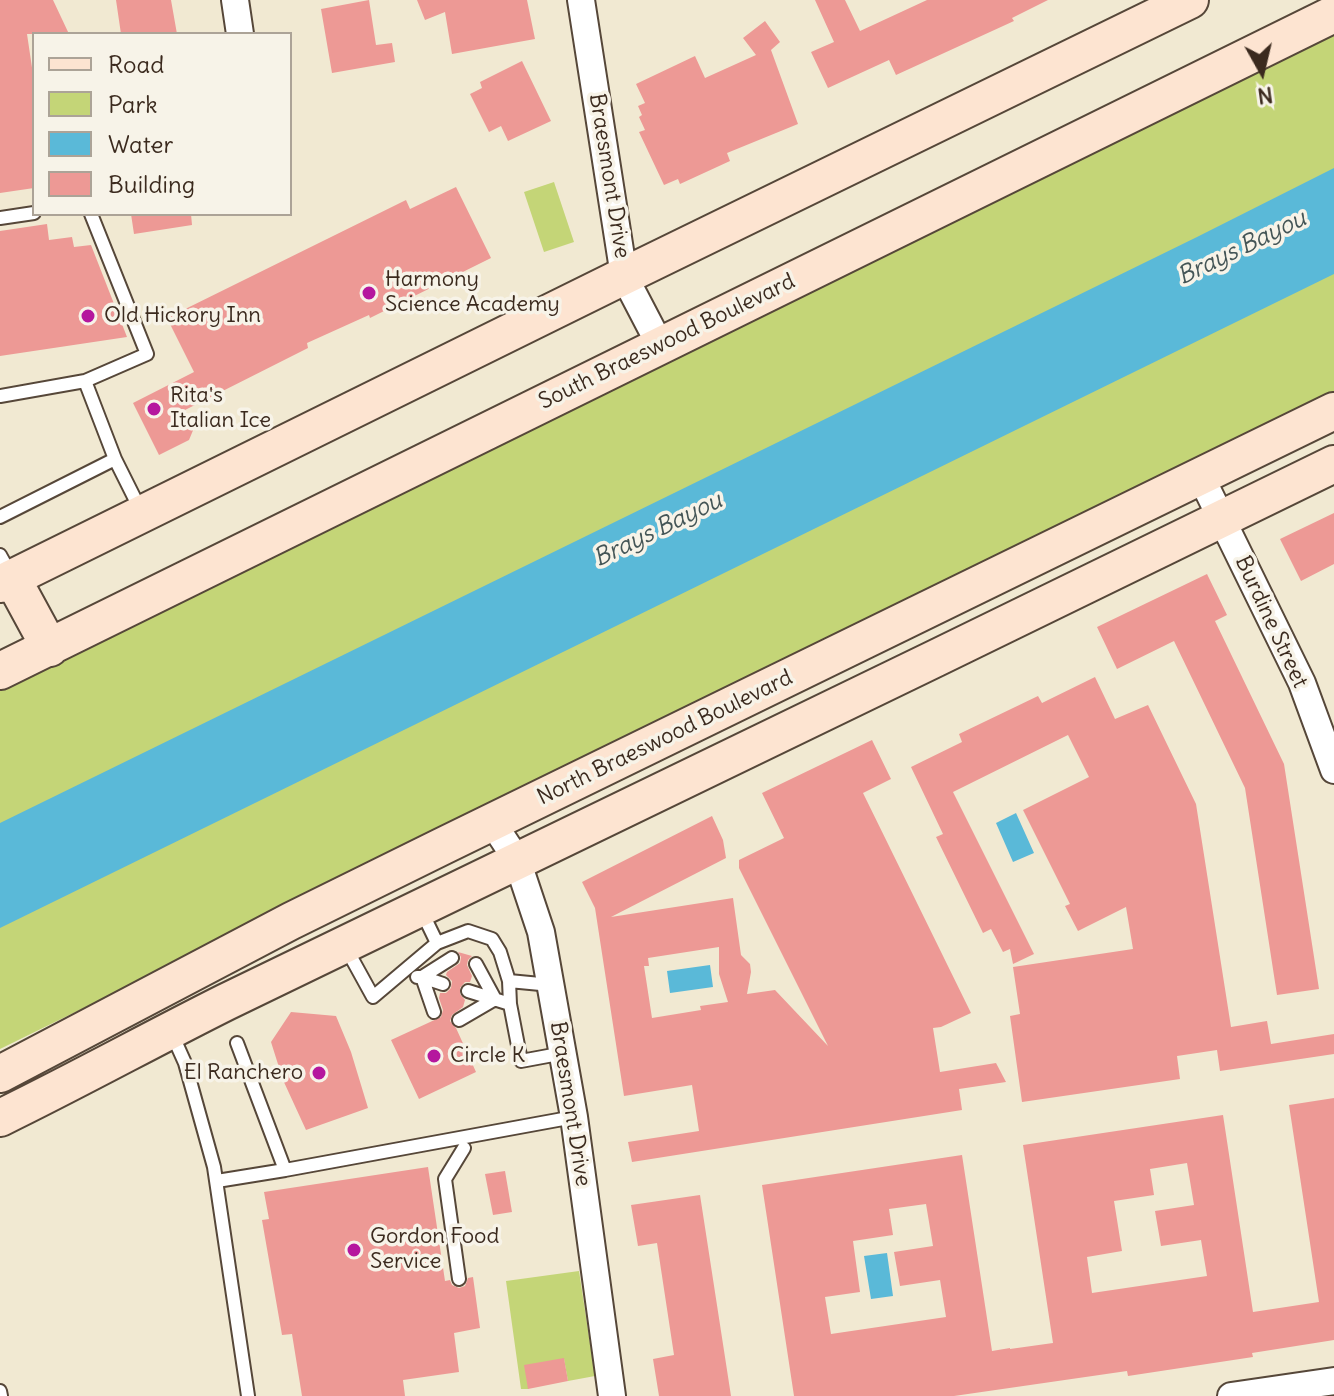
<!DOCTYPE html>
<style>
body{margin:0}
#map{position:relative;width:1334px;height:1396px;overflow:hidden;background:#f1e9d2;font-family:Delius,sans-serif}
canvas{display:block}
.legend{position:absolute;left:32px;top:32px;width:260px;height:184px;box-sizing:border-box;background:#f7f3e8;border:2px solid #aca397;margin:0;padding:10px 14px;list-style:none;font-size:24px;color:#3b2a1e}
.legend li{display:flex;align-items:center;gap:16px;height:40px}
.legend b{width:40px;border:2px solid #aca397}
.north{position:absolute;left:1222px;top:32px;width:80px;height:80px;-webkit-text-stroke:6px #f7f3e8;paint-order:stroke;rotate:172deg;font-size:22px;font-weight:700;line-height:32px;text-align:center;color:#3b2a1e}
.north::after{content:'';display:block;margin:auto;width:28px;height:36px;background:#3b2a1e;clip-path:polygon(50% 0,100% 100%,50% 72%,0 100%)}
</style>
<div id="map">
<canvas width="1334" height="1396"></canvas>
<ul class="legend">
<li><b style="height:10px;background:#fde4d1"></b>Road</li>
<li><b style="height:22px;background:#c4d577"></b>Park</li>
<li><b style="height:22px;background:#5ab9d8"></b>Water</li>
<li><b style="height:22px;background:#ed9995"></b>Building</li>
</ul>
<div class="north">N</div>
</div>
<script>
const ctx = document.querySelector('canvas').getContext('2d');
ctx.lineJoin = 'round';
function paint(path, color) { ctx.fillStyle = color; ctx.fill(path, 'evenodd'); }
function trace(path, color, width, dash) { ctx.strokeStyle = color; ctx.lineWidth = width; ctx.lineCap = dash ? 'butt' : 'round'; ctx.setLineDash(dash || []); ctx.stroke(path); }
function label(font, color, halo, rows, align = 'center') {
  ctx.font = font + ' Delius,sans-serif'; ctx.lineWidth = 7; ctx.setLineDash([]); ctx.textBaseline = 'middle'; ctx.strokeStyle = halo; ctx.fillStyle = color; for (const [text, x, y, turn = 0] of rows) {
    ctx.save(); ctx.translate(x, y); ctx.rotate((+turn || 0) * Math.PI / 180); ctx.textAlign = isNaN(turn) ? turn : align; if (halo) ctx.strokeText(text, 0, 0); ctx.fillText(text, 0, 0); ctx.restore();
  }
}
paint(new Path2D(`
 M 1334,31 L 1334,394 L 0,1049 L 0,687 Z
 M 554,182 L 574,242 L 544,252 L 524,192 Z
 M 579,1271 L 595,1376 L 568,1381 L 564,1359 L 528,1389 L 521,1389 L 506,1281 Z`), '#c4d577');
paint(new Path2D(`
 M 1334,168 L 1334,274 L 0,928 L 0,823 L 1197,237 Z
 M 1016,813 L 1034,853 L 1013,862 L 996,823 Z
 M 710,965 L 713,987 L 670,993 L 667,971 Z
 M 887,1253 L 893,1296 L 871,1299 L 864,1256 Z`), '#5ab9d8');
paint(new Path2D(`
 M 0,0 L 53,0 L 69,34 L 27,34 L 34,81 L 34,188 L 0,193 Z
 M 116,0 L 171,0 L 177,34 L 121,34 Z
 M 369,0 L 376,45 L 392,43 L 395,62 L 332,73 L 321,9 Z
 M 417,0 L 527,0 L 535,39 L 452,54 L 445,12 L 425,20 Z
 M 815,0 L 845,0 L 860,31 L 927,0 L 1048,0 L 1012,18 L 1014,21 L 896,75 L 889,60 L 828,88 L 811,52 L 834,42 Z
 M 765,21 L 780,42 L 771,50 L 798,124 L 727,153 L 730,161 L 680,184 L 678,179 L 664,185 L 639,132 L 645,130 L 639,117 L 642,115 L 638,106 L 645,103 L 636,84 L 695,56 L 705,78 L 756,55 L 743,38 Z
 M 522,61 L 551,121 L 508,141 L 501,126 L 489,132 L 470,94 L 482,88 L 480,82 Z
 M 456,187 L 491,258 L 370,318 L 369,315 L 307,343 L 308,348 L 185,410 L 194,428 L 189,440 L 159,455 L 133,403 L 194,372 L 167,318 L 406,200 L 410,209 Z
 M 131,214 L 191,214 L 192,225 L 134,234 Z
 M 47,224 L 49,240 L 72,237 L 74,247 L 91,245 L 127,337 L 0,356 L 0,231 Z
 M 1334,513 L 1334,564 L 1301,581 L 1280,539 Z
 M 1207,574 L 1227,615 L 1215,621 L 1284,764 L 1319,989 L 1277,995 L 1245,788 L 1174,641 L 1117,669 L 1097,627 Z
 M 1095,677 L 1115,719 L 1148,705 L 1196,804 L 1231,1027 L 1267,1021 L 1271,1044 L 1334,1034 L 1334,1054 L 1220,1071 L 1217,1050 L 1177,1056 L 1180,1079 L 1022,1102 L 1010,1016 L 1020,1014 L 1013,967 L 1133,949 L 1126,907 L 1078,931 L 1065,906 L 1070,904 L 1023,810 L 1089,777 L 1068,735 L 953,792 L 1034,954 L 1013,964 L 1010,949 L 1003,952 L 991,929 L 983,933 L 936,837 L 943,834 L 911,767 L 962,742 L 959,734 L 1038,696 L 1042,703 Z
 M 872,740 L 891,779 L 863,793 L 971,1013 L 941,1027 L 933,1028 L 940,1072 L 996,1063 L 1006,1082 L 959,1089 L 962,1110 L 632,1162 L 628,1142 L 699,1131 L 692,1085 L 624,1096 L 595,908 L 582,882 L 712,816 L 723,840 L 726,858 L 611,917 L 733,898 L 741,955 L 750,964 L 751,972 L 747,994 L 775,990 L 828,1046 L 739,868 L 739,860 L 784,838 L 762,793 ZM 719,947 L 719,974 L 728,1002 L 700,1006 L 701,1010 L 652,1018 L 644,966 L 649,966 L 648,958 Z
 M 458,952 L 472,956 L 468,960 L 467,965 L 472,976 L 470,982 L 465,982 L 460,988 L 460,994 L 465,1000 L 463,1007 L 452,1015 L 450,1021 L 456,1028 L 476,1072 L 419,1099 L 391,1040 L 441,1017 L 443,1010 L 439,998 L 440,993 L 446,993 L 451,988 L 452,981 L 446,975 L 447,972 L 460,963 L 461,957 Z
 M 291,1012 L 336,1016 L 351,1052 L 368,1108 L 306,1130 L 283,1080 L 271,1042 Z
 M 1334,1098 L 1334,1340 L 1252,1353 L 1253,1357 L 1128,1376 L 1127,1371 L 954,1396 L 794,1396 L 762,1185 L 962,1155 L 992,1351 L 1010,1348 L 1010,1349 L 1053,1343 L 1023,1145 L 1223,1115 L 1253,1312 L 1319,1302 L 1289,1105 ZM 1187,1163 L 1194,1205 L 1155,1211 L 1161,1246 L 1201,1240 L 1207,1276 L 1092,1293 L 1087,1257 L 1122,1251 L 1114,1201 L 1154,1195 L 1150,1169 ZM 926,1204 L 933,1246 L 894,1252 L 900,1286 L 940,1280 L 946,1317 L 831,1334 L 825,1297 L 860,1292 L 853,1241 L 893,1235 L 889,1209 Z
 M 428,1167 L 445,1281 L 450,1280 L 452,1285 L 459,1288 L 465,1286 L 468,1278 L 473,1277 L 480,1328 L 454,1333 L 459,1372 L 403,1380 L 405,1396 L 302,1396 L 292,1334 L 282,1335 L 262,1220 L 269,1219 L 264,1192 Z
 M 505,1171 L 512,1212 L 493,1215 L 485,1174 Z
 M 700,1195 L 731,1396 L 659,1396 L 653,1359 L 674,1355 L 657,1243 L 638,1246 L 631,1205 Z
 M 564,1358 L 568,1381 L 528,1389 L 524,1365 Z`), '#ed9995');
const lane = new Path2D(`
 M 0,218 L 34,213
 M 85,381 L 147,354 L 91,214
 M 0,396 L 85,381 L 115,459 L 0,517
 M 115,459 L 141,511
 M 0,555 L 11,575
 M 437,943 L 468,931 L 492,939 L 500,952 L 509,981
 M 346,948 L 373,997 L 437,943 L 421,910
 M 476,964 L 495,999
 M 417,977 L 422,977 L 452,958
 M 468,991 L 510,1004 L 521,1061 L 564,1053
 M 510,1004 L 509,981 L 551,985
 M 434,1012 L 422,977 L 443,984
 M 459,1020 L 495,999
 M 172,1034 L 185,1063 L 214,1167 L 248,1396
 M 285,1170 L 574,1117
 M 217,1181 L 285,1170 L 237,1043
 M 459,1279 L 445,1179 L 464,1148
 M 0,1391 L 1,1396`);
const street = new Path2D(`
 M 235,0 L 240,34
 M 581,0 L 624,276 L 660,345
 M 1201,477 L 1302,683 L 1334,770
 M 492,822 L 517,860 L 541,932 L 574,1117 L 612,1396
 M 1231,1396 L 1334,1381`);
const secondary = new Path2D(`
 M 12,578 L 50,648
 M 0,584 L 624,276 L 1190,0
 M 0,671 L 1334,14
 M 0,1074 L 291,921 L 443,846 L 1334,411
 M 0,1118 C 76,1081 150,1040 226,1002 C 594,821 966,646 1334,464`);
trace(lane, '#564739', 16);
trace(street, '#564739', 30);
trace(secondary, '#564739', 40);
trace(lane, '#fff', 12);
trace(street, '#fff', 26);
trace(secondary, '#fde4d1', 36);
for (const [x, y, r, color] of [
 [369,293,8,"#b5179e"],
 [88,316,8,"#b5179e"],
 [154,409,8,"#b5179e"],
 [434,1056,8,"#b5179e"],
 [319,1073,8,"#b5179e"],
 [354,1250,8,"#b5179e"]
]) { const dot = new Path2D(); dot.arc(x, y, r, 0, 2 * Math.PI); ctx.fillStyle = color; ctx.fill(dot); trace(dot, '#f7f3e8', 3); }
label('22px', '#3b2a1e', '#f7f3e8', [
 ["Braesmont Drive",609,176,81],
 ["South Braeswood Boulevard",667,342,-26],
 ["Burdine Street",1271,622,65],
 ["North Braeswood Boulevard",665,738,-26],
 ["Braesmont Drive",570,1104,81]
]);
label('22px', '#3b2a1e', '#f7f3e8', [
 ["Harmony",385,280],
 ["Science Academy",385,305],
 ["Old Hickory Inn",104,316],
 ["Rita's",170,396],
 ["Italian Ice",170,421],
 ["Circle K",450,1056],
 ["El Ranchero",303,1073,"right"],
 ["Gordon Food",370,1237],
 ["Service",370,1262]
], 'left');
label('italic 24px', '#445556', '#f7f3e8', [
 ["Brays Bayou",1242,248,-26],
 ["Brays Bayou",658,530,-26]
]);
</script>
